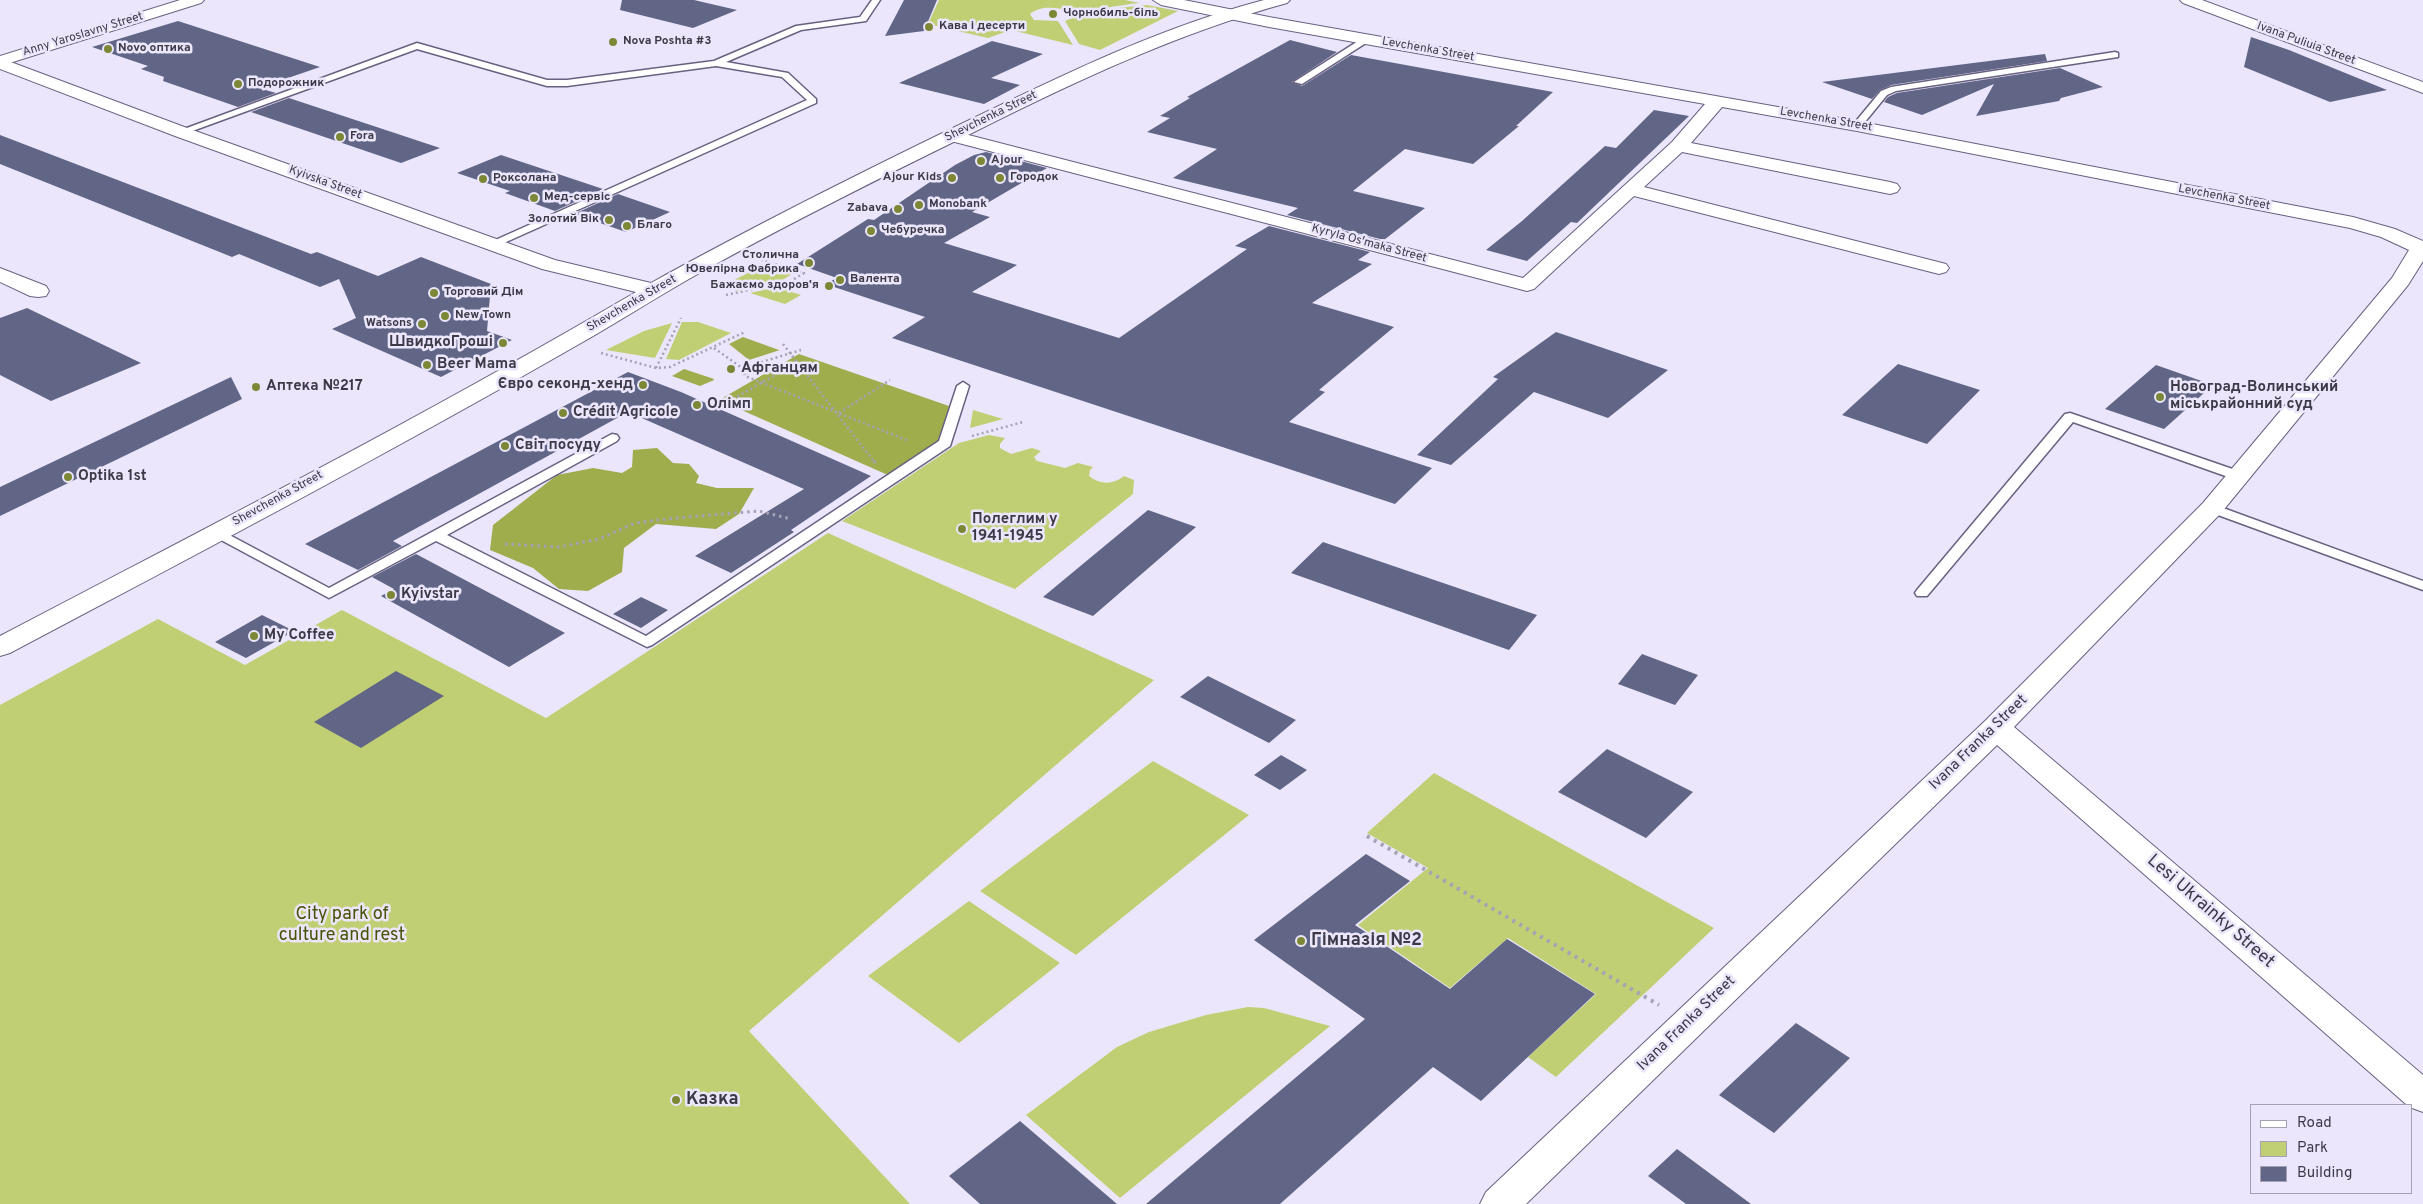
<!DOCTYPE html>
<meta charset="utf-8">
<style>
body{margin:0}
#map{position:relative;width:2423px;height:1204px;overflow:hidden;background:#ebe6fc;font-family:Overpass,sans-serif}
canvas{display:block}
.legend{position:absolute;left:2250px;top:1104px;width:162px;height:90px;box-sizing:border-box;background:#ebe6fc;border:1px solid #a5a1b4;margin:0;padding:6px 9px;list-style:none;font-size:15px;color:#3d3a48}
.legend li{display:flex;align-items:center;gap:10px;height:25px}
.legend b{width:25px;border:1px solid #a5a1b4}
</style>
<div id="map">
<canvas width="2423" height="1204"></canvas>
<ul class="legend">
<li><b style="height:6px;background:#fff"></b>Road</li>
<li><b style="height:14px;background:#c0cf73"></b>Park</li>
<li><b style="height:14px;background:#616686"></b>Building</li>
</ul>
</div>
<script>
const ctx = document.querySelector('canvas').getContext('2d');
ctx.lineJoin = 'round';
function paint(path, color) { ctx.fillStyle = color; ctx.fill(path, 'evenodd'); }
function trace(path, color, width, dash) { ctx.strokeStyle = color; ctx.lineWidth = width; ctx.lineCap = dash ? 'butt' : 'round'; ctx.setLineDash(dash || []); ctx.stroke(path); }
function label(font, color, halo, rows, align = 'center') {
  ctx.font = font + ' Overpass,sans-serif'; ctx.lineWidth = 5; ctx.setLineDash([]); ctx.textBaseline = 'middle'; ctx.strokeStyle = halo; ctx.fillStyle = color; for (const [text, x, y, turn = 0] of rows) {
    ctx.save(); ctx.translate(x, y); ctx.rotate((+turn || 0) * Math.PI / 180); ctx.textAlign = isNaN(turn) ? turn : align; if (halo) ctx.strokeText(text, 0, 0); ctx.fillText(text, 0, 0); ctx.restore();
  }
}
paint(new Path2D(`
 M 939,0 L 1125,0 L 1140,3 C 1118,5 1095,11 1074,10 C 1057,10 1045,3 1030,14 L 1034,20 L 1058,21 L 1073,45 L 1011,30 L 988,38 L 928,24 Z
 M 1147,5 L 1178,11 L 1100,50 L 1079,44 L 1065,21 L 1075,17 L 1076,12 Z
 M 764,265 L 792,274 L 784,279 L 737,291 L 722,286 Z
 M 776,287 L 801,295 L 785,304 L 750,293 Z
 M 682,322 L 698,322 L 731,333 L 679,360 L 666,359 Z
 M 672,323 L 655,358 L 606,350 L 644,331 Z
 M 973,410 L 1003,419 L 970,428 Z
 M 989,435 L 1005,438 L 1000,444 L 1000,448 L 1011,454 L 1032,448 L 1041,451 L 1034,457 L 1037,461 L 1065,468 L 1078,463 L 1093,467 L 1090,470 L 1089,476 C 1100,485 1113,485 1124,476 L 1134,480 L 1133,494 L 1015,589 L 842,521 L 959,443 Z
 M 828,533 L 1154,680 L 749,1031 L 910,1204 L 0,1204 L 0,705 L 158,619 L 245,665 L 342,610 L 546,718 Z
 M 1153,761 L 1249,815 L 1076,955 L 980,891 Z
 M 1434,773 L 1714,928 L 1556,1077 L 1528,1057 L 1596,994 L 1508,938 L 1450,988 L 1358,925 L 1428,868 L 1367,833 Z
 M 969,901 L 1060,963 L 959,1043 L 868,976 Z
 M 1248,1007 L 1264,1008 L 1330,1026 L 1120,1198 L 1026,1115 L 1117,1047 L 1149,1032 L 1206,1015 Z`), '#c0cf73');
paint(new Path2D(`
 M 743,337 L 779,350 L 780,350 L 749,360 L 729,344 Z
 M 799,354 L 949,406 L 942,442 L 890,476 L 719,400 Z
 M 684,369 L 714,379 L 714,380 L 700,386 L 672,376 Z
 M 657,448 L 673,463 L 689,464 L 699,476 L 696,483 L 717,488 L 754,488 L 739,514 L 716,529 L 656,524 L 624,548 L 622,572 L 588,591 L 559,589 L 533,568 L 490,550 L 493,525 L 557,475 L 593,468 L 622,473 L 632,467 L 633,450 Z`), '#9fad4d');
paint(new Path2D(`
 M 622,0 L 694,0 L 737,10 L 693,28 L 620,10 Z
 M 904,0 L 937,0 L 924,31 L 885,36 Z
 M 178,21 L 320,67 L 259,88 L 276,93 L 238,107 L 163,81 L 164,77 L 141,69 L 148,66 L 92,47 Z
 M 2251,37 L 2289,50 L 2387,90 L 2330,102 L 2244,67 Z
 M 1290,40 L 1337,52 L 1292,82 L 1302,86 L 1351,55 L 1553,92 L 1516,126 L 1519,126 L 1473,164 L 1405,149 L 1353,191 L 1425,208 L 1384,240 L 1287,215 L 1298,208 L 1173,178 L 1217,149 L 1147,132 L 1170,118 L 1160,116 L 1190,98 L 1187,97 Z
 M 992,41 L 1043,54 L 991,78 L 1020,85 L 984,104 L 899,83 Z
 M 2045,54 L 2047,61 L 1891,85 L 1880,90 L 1872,99 L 1822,82 Z
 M 2060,68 L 2103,87 L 2061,98 L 2059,101 L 1976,116 L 1994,84 L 1922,115 L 1884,102 L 1888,97 L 1897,93 Z
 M 289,98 L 440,148 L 401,163 L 251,112 Z
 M 1654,110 L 1689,116 L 1577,223 L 1571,222 L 1527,261 L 1486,250 L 1522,221 L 1605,146 L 1616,148 Z
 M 0,135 L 311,254 L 317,252 L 378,276 L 421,257 L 491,284 L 487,331 L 512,340 L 441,377 L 332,329 L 356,318 L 339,279 L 320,287 L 239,254 L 232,257 L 0,164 Z
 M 986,152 L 1047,168 L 972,212 L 990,217 L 944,243 L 1017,265 L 972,292 L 1119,338 L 1247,249 L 1235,246 L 1269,226 L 1370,252 L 1358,260 L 1372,264 L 1312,303 L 1394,327 L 1319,390 L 1325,392 L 1289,422 L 1432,468 L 1395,504 L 892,338 L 925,317 L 825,284 L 837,278 L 797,264 L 868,219 L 874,220 L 955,165 L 974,155 Z
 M 501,155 L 603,189 L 555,211 L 505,193 L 510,191 L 457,173 Z
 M 618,194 L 670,212 L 626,232 L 574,214 Z
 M 27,308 L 141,363 L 51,401 L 0,375 L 0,318 Z
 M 1556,332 L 1668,370 L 1608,418 L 1534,392 L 1451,465 L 1417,455 L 1498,379 L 1493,377 Z
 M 1898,364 L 1980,390 L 1927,444 L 1842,415 Z
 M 2156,365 L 2213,385 L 2164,429 L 2105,409 Z
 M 628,372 L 681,392 L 871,476 L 791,530 L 794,532 L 731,573 L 695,556 L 804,489 L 628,412 L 393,541 L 402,546 L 358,570 L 305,544 Z
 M 231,377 L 242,399 L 0,516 L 0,487 Z
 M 1148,510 L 1196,527 L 1093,616 L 1043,597 Z
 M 1323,542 L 1537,615 L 1509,650 L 1291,573 Z
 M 416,554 L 565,633 L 509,667 L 381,596 L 394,589 L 372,577 Z
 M 641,597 L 668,610 L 641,628 L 613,614 Z
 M 262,615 L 294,631 L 246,658 L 215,642 Z
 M 1642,654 L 1698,675 L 1675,705 L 1618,684 Z
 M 396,671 L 444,696 L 361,748 L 314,722 Z
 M 1208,676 L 1296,720 L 1269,743 L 1180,697 Z
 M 1607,749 L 1693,792 L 1646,838 L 1558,792 Z
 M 1281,755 L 1307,770 L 1280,790 L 1254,775 Z
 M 1366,854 L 1410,881 L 1355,925 L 1450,989 L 1507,939 L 1595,994 L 1481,1101 L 1433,1067 L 1280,1204 L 1146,1204 L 1365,1019 L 1254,940 Z
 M 1796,1023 L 1850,1058 L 1774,1133 L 1719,1095 Z
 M 1020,1121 L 1117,1204 L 980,1204 L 949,1176 Z
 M 1677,1149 L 1751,1204 L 1686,1204 L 1648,1176 Z`), '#616686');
const lane = new Path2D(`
 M 872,0 L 880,0 L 866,21 L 801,30 L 726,62 L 788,73 L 816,99 L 816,103 L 495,247 L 491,246 L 491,242 L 807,100 L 782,77 L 716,66 L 567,86 L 547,86 L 417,49 L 184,134 L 176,132 L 417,43 L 547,80 L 567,80 L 714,61 L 796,26 L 860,17 Z
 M 1366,36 L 1370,39 L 1369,41 L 1302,84 L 1294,82 Z
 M 2115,52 L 2118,53 L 2118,57 L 1896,91 L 1887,95 L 1860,128 L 1852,126 L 1881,91 L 1891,87 Z
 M 963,382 L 969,386 L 950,446 L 652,645 L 647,647 L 436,541 L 329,598 L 208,533 L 215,529 L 220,530 L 329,588 L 612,434 L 617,435 L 619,438 L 617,441 L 447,535 L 646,636 L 939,441 L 957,386 Z
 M 2070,413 L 2244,473 L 2246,476 L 2244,479 L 2234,479 L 2073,422 L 1927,596 L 1917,596 L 1915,593 L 1917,590 L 2065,414 Z
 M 2212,504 L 2423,581 L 2423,590 L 2207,511 L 2205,508 Z`);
const street = new Path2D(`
 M 180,0 L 204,0 L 201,3 L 0,66 L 0,56 Z
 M 1153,0 L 1184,0 L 1269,17 L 1857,121 L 2353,217 L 2395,229 L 2423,241 L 2423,261 L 2408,285 L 2221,513 L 2014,727 L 2423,1075 L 2423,1112 L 2412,1108 L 2412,1105 L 2407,1105 L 1997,745 L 1526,1204 L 1480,1204 L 1486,1192 L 1985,721 L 2203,503 L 2392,278 L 2409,250 L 2381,237 L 2350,228 L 1857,131 L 1722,107 L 1691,143 L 1890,182 L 1897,184 L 1900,188 L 1897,192 L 1890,194 L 1682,152 L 1644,187 L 1946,264 L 1949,268 L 1946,272 L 1939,274 L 1634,196 L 1534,289 L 1527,291 L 947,140 L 944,136 L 947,132 L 953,131 L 1523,278 L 1672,142 L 1705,104 L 1269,27 L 1161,5 Z
 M 2180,0 L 2202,0 L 2423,82 L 2423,93 L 2183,3 Z
 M 0,268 L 46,286 L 49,291 L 46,296 L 38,297 L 30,296 L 0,282 Z`);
const secondary = new Path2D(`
 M 1264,0 L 1290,0 L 1287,3 C 1178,33 1076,81 974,132 C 884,176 793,221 705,270 C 663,293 623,319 581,343 C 393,451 201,552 10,653 L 0,656 L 0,636 C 214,524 428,414 636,292 L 542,269 L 175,136 L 0,69 L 0,58 L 187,128 L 555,260 L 651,283 C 752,227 854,176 957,126 C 1057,78 1157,28 1264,0 Z`);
trace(lane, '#696180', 3);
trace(street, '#696180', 2);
trace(secondary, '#696180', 2);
trace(new Path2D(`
 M 726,295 L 791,281 L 804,273 L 762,260
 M 783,344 L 875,463
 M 714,348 L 742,368 L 745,376 L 909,441
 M 601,353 L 656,368 L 670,367 L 745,332
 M 656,368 L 681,318
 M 742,368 L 801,350
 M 733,399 L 798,362
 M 839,413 L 890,380
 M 972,436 L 1023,422`), '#a6a2b5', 2.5, [2, 3]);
trace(new Path2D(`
 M 874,461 L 876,464
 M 505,544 L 559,547 L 599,539 L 635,523 L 675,518 L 759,511 L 791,519`), '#a6a2b5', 3, [2.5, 4]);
trace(new Path2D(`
 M 1367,836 L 1659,1005`), '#a6a2b5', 4, [3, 5]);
paint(lane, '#fff');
paint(street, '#fff');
paint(secondary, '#fff');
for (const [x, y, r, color] of [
 [1053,14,5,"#7c8835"],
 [929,27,5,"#7c8835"],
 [613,42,5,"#7c8835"],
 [108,49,5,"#7c8835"],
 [238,84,5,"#7c8835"],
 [340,137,5,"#7c8835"],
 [981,161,5,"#7c8835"],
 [952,178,5,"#7c8835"],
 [1000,178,5,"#7c8835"],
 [483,179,5,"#7c8835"],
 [534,198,5,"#7c8835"],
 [919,205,5,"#7c8835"],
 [898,209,5,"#7c8835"],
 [609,220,5,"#7c8835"],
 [627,226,5,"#7c8835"],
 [871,231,5,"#7c8835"],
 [809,263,5,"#7c8835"],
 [840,280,5,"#7c8835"],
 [829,286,5,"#7c8835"],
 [434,293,5,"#7c8835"],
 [445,316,5,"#7c8835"],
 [422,324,5,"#7c8835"],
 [503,343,5,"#7c8835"],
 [427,365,5,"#7c8835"],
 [731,369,5,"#7c8835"],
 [643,385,5,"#7c8835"],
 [256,387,5,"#7c8835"],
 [2160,397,5,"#7c8835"],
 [697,405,5,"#7c8835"],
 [563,413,5,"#7c8835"],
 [505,446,5,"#7c8835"],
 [68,477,5,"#7c8835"],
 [962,529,5,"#7c8835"],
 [391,595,5,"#7c8835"],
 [254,636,5,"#7c8835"],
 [1301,941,5,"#7c8835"],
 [676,1100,5,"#7c8835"]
]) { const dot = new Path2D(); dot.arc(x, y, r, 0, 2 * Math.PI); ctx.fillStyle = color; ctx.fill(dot); trace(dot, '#ebe6fc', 2); }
label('bold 12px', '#3d3a48', '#ebe6fc', [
 ["Чорнобиль-біль",1063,14],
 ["Кава і десерти",939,27],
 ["Nova Poshta #3",623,42],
 ["Novo оптика",118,49],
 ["Подорожник",248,84],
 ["Fora",350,137],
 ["Ajour",991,161],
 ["Ajour Kids",942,178,"right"],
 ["Городок",1010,178],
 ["Роксолана",493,179],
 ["Мед-сервіс",544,198],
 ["Monobank",929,205],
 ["Zabava",888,209,"right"],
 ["Золотий Вік",599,220,"right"],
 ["Благо",637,226],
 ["Чебуречка",881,231],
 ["Столична",799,256,"right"],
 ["Ювелірна Фабрика",799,270,"right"],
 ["Валента",850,280],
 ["Бажаємо здоровʼя",819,286,"right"],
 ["Торговий Дім",444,293],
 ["New Town",455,316],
 ["Watsons",412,324,"right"]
], 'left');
label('12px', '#3d3a48', '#ebe6fc', [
 ["Anny Yaroslavny Street",83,35,-17],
 ["Ivana Puliuia Street",2306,44,20],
 ["Levchenka Street",1428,50,10],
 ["Shevchenka Street",991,117,-26],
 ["Levchenka Street",1826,120,10],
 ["Kyivska Street",325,183,20],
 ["Levchenka Street",2224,198,11],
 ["Kyryla Osʹmaka Street",1369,244,15],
 ["Shevchenka Street",632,304,-30],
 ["Shevchenka Street",278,499,-29]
]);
label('bold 15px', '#3d3a48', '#ebe6fc', [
 ["ШвидкоГроші",493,343,"right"],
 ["Beer Mama",437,365],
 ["Афганцям",741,369],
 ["Євро секонд-хенд",633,385,"right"],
 ["Аптека №217",266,387],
 ["Новоград-Волинський",2170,388],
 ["міськрайонний суд",2170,405],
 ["Олімп",707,405],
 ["Crédit Agricole",573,413],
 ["Світ посуду",515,446],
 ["Оptika 1st",78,477],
 ["Полеглим у",972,520],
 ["1941-1945",972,537],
 ["Kyivstar",401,595],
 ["My Coffee",264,636]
], 'left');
label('15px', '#3d3a48', '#ebe6fc', [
 ["Ivana Franka Street",1979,743,-44],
 ["Ivana Franka Street",1687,1024,-44]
]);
label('18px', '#3d3a48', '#ebe6fc', [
 ["Lesi Ukrainky Street",2210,912,41]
]);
label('18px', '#495105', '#ebe6fc', [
 ["City park of",342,915],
 ["culture and rest",342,936]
]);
label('bold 18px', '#3d3a48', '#ebe6fc', [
 ["Гімназія №2",1311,941],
 ["Казка",686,1100]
], 'left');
</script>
